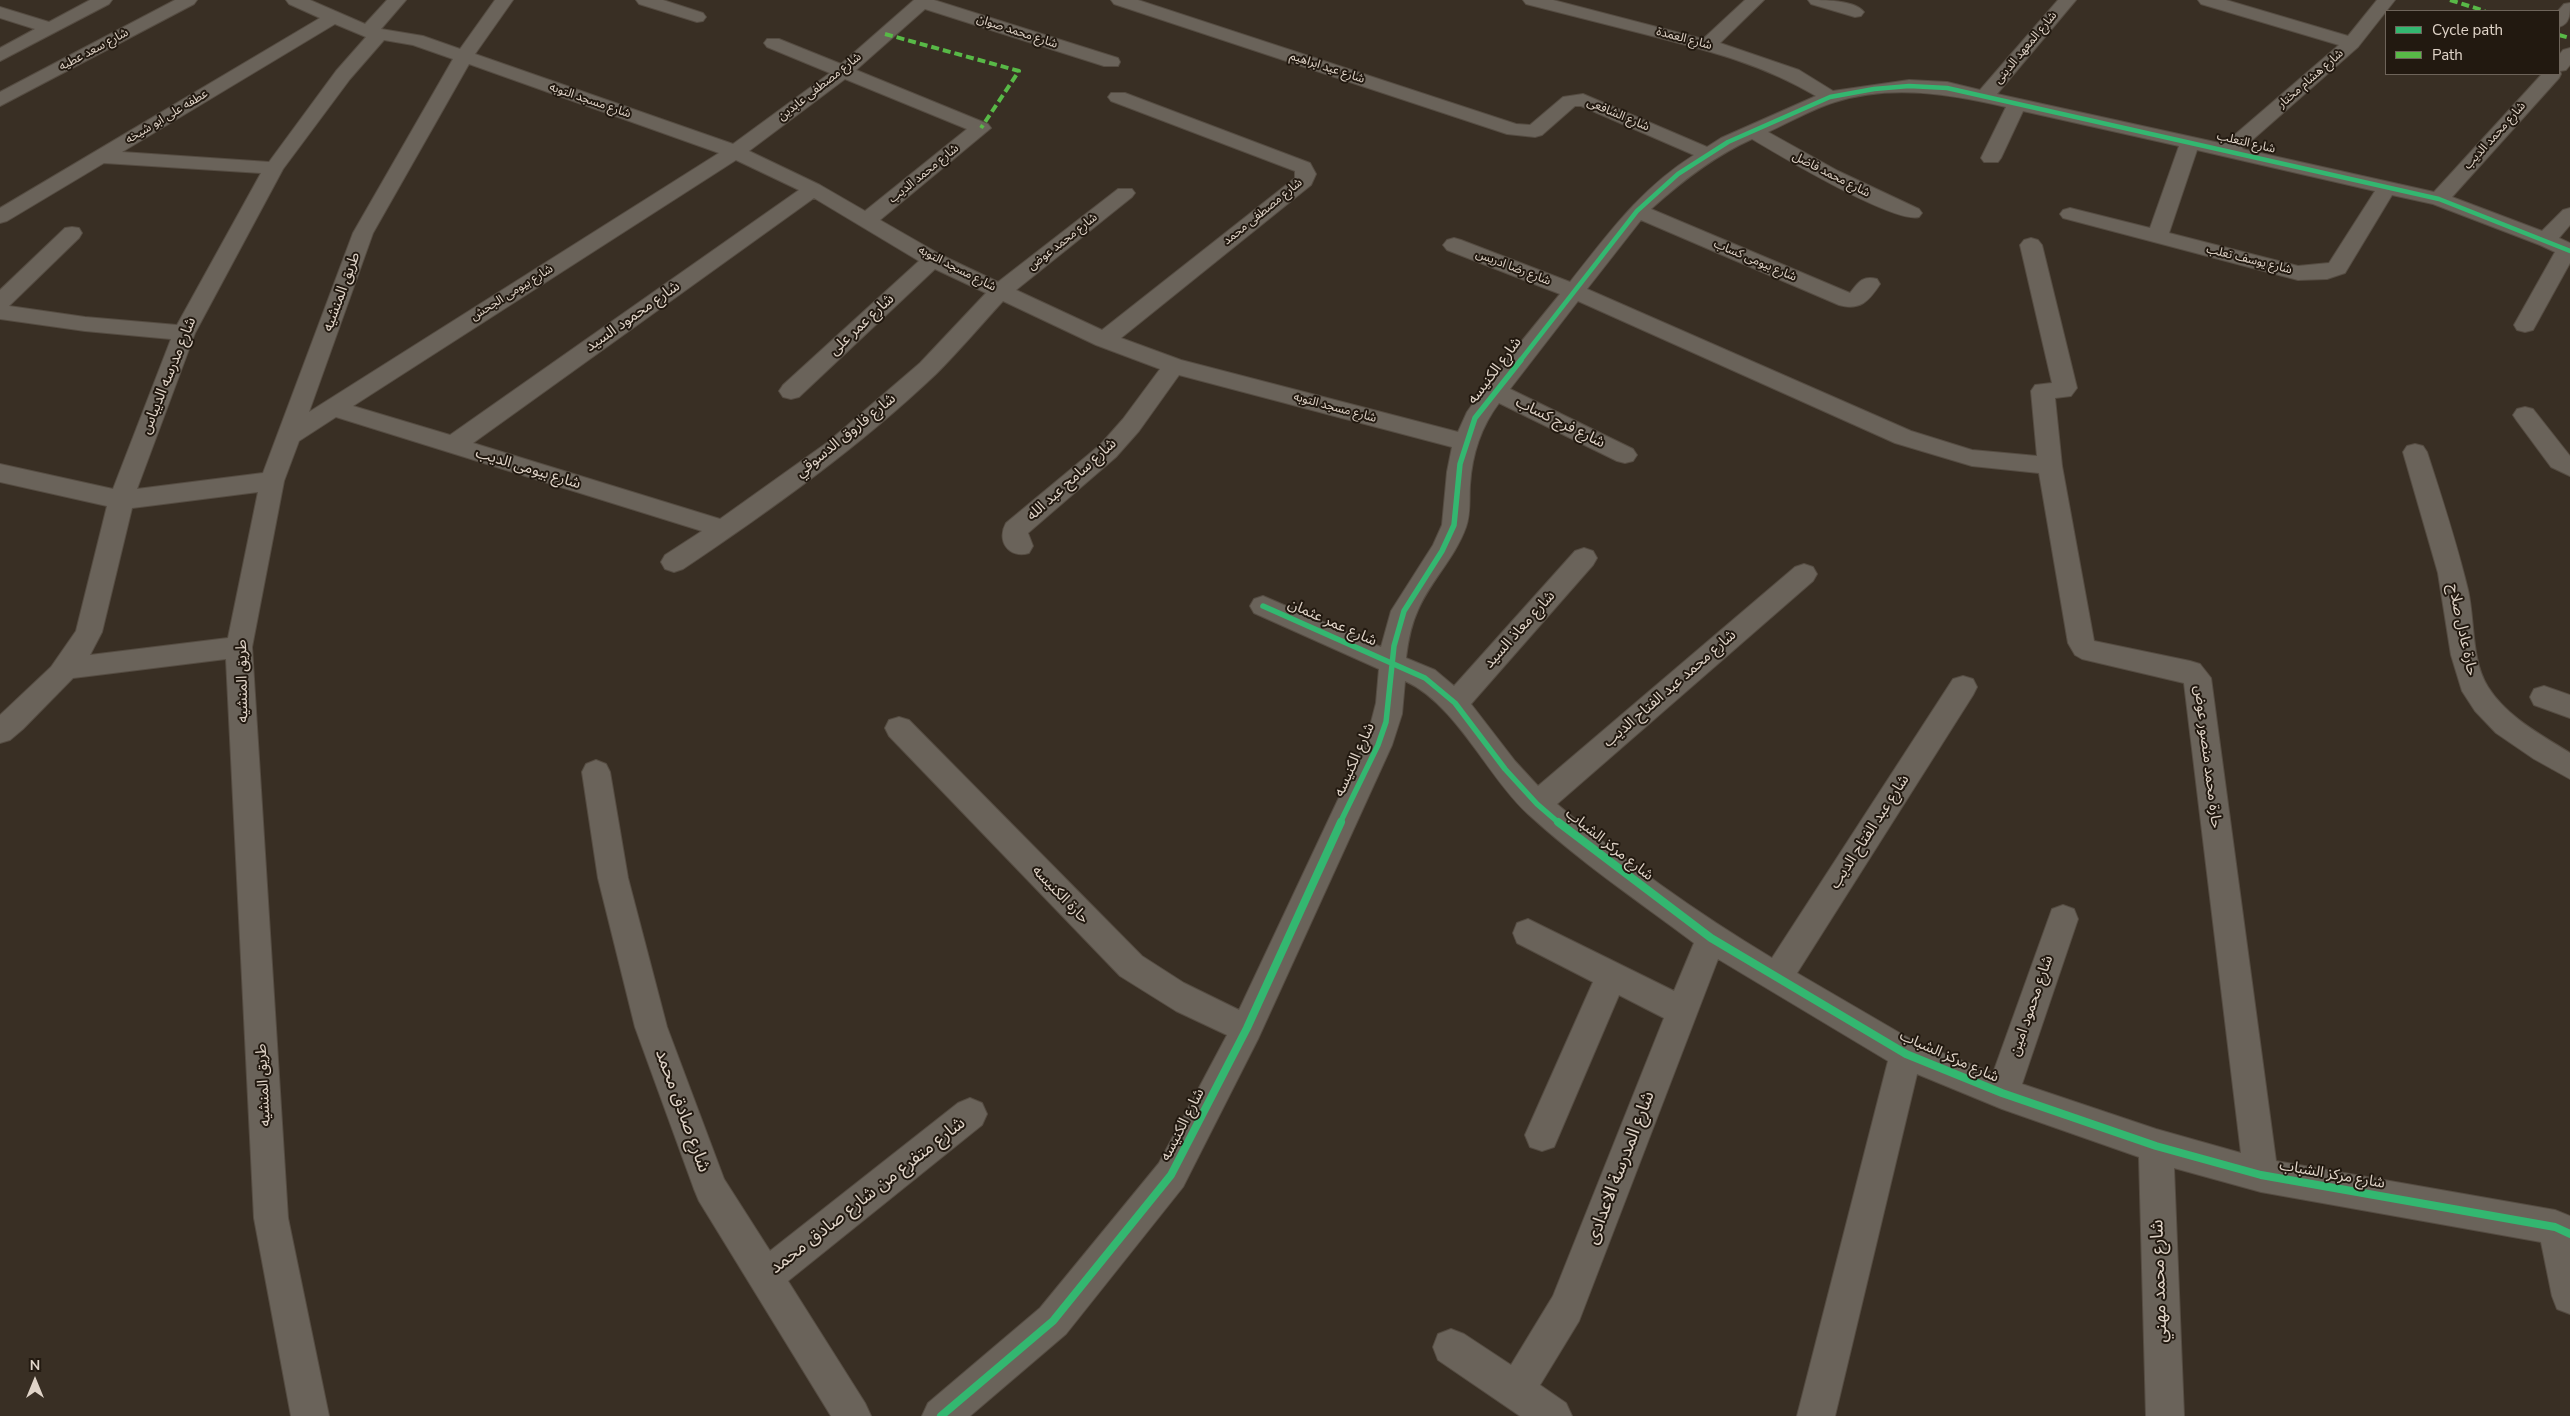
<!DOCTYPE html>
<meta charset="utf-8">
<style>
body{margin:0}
#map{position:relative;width:2570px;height:1416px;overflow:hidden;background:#392f24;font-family:"Nunito Sans",sans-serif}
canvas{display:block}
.legend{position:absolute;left:2385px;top:10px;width:175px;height:65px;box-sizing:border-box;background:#221910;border:1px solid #6e645a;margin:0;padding:6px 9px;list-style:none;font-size:15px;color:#e0d4c8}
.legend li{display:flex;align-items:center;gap:10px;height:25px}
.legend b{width:25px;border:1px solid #6e645a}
.north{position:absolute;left:10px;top:1356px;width:50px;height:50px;-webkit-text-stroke:4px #221910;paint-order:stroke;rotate:0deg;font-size:14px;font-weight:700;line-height:20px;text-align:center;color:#e0d4c8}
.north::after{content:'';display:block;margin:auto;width:18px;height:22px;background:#e0d4c8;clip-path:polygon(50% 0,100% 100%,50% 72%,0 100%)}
</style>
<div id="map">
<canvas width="2570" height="1416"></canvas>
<ul class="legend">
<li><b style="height:6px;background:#33b770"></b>Cycle path</li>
<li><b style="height:6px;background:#58b947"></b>Path</li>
</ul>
<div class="north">N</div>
</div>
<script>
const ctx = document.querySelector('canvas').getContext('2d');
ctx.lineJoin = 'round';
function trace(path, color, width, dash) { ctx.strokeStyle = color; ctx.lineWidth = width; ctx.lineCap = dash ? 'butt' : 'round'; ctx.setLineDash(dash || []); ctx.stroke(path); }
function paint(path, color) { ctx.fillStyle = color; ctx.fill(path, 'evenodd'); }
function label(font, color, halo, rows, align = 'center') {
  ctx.font = font + ' "Nunito Sans","Noto Sans Arabic",sans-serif'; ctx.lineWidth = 4; ctx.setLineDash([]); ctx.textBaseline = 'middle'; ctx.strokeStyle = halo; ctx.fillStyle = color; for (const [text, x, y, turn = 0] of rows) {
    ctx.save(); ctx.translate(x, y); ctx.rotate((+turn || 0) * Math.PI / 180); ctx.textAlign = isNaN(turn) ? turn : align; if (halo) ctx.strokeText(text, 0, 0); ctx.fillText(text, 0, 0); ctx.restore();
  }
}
const minor = new Path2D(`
 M 90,0 L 112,0 L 109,4 L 0,61 L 0,48 L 35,29 L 0,18 L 0,7 L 49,22 Z
 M 175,0 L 197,0 L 194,4 L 0,106 L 0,92 Z
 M 286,0 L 310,0 L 365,24 L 387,0 L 406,0 L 381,29 L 423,36 L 460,49 L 495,0 L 513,0 L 475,54 L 733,144 L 830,73 L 767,47 L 764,43 L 767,39 L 779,39 L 841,64 L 914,0 L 934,0 L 1118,58 L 1120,62 L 1118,66 L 1104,66 L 925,9 L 856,70 L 988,124 L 991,128 L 880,220 L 941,255 L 998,282 L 1118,189 L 1132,189 L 1135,193 L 1132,197 L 1016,290 L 1102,330 L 1295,178 L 1295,171 L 1111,101 L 1108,97 L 1111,93 L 1125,93 L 1310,163 L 1316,174 L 1311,185 L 1121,338 L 1181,360 L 1458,432 L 1467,412 L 1486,385 L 1560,294 L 1447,250 L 1443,245 L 1447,240 L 1454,238 L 1461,240 L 1570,282 C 1609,233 1640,189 1694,155 L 1581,106 L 1575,106 L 1542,135 L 1535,137 L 1507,134 L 1114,4 L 1111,0 L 1138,0 L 1516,124 L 1530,125 L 1563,97 L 1583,94 L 1707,147 L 1721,138 L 1816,96 C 1764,65 1710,51 1652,36 C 1610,25 1568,15 1526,4 L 1523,0 L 1553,0 L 1703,39 L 1745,0 L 1764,0 L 1720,43 L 1799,70 L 1833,91 L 1909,80 L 1947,82 L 1980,90 L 2058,0 L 2076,0 L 1997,94 L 2224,144 L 2339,45 L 2201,4 L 2198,0 L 2226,0 L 2348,36 L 2377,0 L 2395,0 L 2358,47 L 2242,149 L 2434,192 L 2542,74 L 2559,74 L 2559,55 L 2563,50 L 2570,48 L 2570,65 L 2566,70 L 2560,71 L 2561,74 L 2559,78 L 2452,197 L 2542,231 L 2563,210 L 2570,208 L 2570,225 L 2559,238 L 2570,243 L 2570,263 L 2533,330 L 2525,332 L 2517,330 L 2514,325 L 2555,252 L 2540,245 L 2433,204 L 2392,195 L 2345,273 L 2327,279 L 2298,280 L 2063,218 L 2060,214 L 2063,210 L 2070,208 L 2150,228 L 2179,146 L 2023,111 L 2001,158 L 1998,162 L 1984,162 L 1981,158 L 2006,107 C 1949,94 1892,84 1835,102 C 1812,109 1790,122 1768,132 L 1838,171 L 1919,209 L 1922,213 L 1919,217 C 1894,224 1779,155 1752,139 C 1714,156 1682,181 1651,209 L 1850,293 C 1858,283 1862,275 1877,279 L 1880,284 C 1869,301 1860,311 1839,305 L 1641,220 L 1587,289 L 1911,431 L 1972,450 L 2037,456 L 2031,391 L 2035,385 L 2052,383 L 2020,245 L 2024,240 L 2031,238 L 2038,240 L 2042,245 L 2077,388 L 2071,396 L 2055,398 L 2062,466 L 2094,641 L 2190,661 L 2200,664 L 2211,678 L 2276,1161 L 2555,1210 L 2570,1216 L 2570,1314 L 2557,1309 L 2552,1296 L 2541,1242 L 2261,1192 L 2174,1168 L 2184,1416 L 2146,1416 L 2139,1157 L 2002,1109 L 1917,1074 L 1835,1416 L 1797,1416 L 1888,1061 L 1718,959 L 1579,1321 L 1540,1385 L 1566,1403 L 1572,1416 L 1520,1416 L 1438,1360 L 1433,1347 L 1438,1334 L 1451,1329 L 1464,1334 L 1511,1365 L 1553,1296 L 1664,1018 L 1619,995 L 1554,1147 L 1542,1151 L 1530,1147 L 1525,1135 L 1593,982 L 1517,943 L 1513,933 L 1517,923 L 1528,919 L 1674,991 L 1694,943 C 1638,901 1579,861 1528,814 C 1487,776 1456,704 1405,681 L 1402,714 L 1392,745 L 1258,1039 L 1183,1187 L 1066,1334 L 970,1416 L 922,1416 L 928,1403 L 1040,1308 L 1159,1163 L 1227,1035 L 1176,1011 L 1120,976 L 889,736 L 885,728 L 889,720 L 899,717 L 909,720 L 1142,956 L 1184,983 L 1239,1010 L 1367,738 L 1376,703 L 1379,669 L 1254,613 L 1250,606 L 1254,599 L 1263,596 L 1381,647 L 1391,611 L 1433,545 L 1442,525 L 1447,472 L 1452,447 L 1179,375 L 1139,431 L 1116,457 L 1028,533 L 1033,546 L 1029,553 C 1009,559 996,541 1006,523 L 1100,445 L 1123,419 L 1160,369 L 1096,345 L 1003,301 C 981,325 959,351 936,374 C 859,447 771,510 683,569 L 674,572 L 665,569 L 661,562 L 665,555 L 702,531 L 336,417 L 299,441 L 284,481 L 252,647 L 288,1218 L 329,1416 L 291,1416 L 254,1218 L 226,659 L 73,678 L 23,729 L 10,740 L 0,743 L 0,715 L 51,667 L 76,631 L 107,506 L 0,482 L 0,464 L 113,489 L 171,339 L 85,331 L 0,319 L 0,290 L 65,228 L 72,227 L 79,228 L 82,233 L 79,238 L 9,306 L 85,317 L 177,325 L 261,173 L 104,163 L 7,221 L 0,223 L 0,208 L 320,18 L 289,4 ZM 335,24 L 366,37 L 336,71 L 269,162 L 122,152 ZM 384,40 L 413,45 L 453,59 L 353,233 L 263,473 L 137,489 L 195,333 L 283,169 L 350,79 ZM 469,64 L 719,153 L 309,412 L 373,233 ZM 845,79 L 967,129 L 865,211 L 820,185 L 749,151 ZM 2197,150 L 2375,191 L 2329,263 L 2298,266 L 2169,233 ZM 736,160 L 799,190 L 450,435 L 353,406 ZM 814,198 L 919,261 L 783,385 L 779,391 L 783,397 L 791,399 L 799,397 L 935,269 L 986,293 L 920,363 L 828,442 L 720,519 L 473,443 ZM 1578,301 L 1895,443 L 1972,466 L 2039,473 L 2068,643 L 2075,655 L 2082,659 L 2184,683 L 2241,1153 L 2156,1129 L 2022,1084 L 2078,919 L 2074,909 L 2063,905 L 2052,909 L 1993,1073 L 1917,1043 L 1797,973 L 1973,695 L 1977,687 L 1973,679 L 1963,676 L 1953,679 L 1772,958 C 1697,913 1624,861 1557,804 L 1813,581 L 1817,574 L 1813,567 L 1804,564 L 1795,567 L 1538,786 L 1515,761 L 1471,704 L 1593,565 L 1597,558 L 1593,551 L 1584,548 L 1575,551 L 1454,686 L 1435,670 L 1406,658 C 1408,641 1411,625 1418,610 C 1431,580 1455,558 1466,527 C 1471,513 1469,499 1470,485 C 1472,454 1481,427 1499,403 L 1617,461 L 1625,463 L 1633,461 L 1637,455 L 1633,449 L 1510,389 ZM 258,492 L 228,638 L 90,655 L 102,632 L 132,508 Z
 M 636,0 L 663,0 L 703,13 L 706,17 L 703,21 L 697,22 L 639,4 Z
 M 1808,0 C 1823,0 1855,0 1864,12 L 1861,16 L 1855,17 L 1811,4 Z
 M 2570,3 C 2570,14 2570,24 2559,27 L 2558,11 L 2564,4 Z
 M 2525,407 L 2533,409 L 2570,456 L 2570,476 L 2551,467 L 2517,421 L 2513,415 L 2517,409 Z
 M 2415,444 L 2423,446 L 2427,452 C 2442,498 2457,544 2468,590 C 2475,621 2471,660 2488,687 C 2507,717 2540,734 2570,753 L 2570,779 L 2534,759 L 2496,733 L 2475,711 L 2462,691 L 2451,655 L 2438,573 L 2403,452 L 2407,446 Z
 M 2544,686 L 2570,695 L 2570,718 L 2534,705 L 2530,697 L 2534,689 Z
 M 596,760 L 606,764 L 610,772 L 628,878 L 667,1027 L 724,1179 L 770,1251 L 958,1103 L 970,1098 L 982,1103 L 987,1114 L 982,1125 L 788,1281 L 865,1403 L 871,1416 L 831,1416 L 699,1201 L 694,1189 L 635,1027 L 598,878 L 582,772 L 586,764 Z`);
trace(minor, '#554c42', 2);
paint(minor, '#6a635a');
trace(new Path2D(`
 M 2450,0 L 2485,11
 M 885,34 L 1019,71 L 981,128
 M 2559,35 L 2570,38`), '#58b947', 4, [8, 4]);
trace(new Path2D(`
 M 1520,361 L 1637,211 L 1678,174 L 1728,142 L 1830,97 L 1874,89 L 1909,86 L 1947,88 L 2439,199 L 2570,251`), '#33b770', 4.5);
trace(new Path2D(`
 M 1263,606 L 1425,678 L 1455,703 L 1505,769 L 1537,804 L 1559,823
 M 1340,823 L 1378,745 L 1386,722 L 1394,646 L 1404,611 L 1442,551 L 1454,525 L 1460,464 L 1475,418 L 1521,360`), '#33b770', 5.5);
trace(new Path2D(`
 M 1558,822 L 1711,938 L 1906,1054 L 2002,1093 L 2156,1146 L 2261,1175 L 2555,1227 L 2570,1234
 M 941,1416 L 1053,1321 L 1171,1175 L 1247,1028 L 1341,822`), '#33b770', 8);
label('12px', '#e0d4c8', '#221910', [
 ["شارع محمد صوان",1017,32,18],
 ["شارع العمدة",1684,39,15],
 ["شارع المعهد الدينى",2026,48,-50],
 ["شارع سعد عطيه",94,50,-28],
 ["شارع عيد ابراهيم",1327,68,18],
 ["شارع هشام مختار",2311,79,-41],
 ["شارع مصطفى عابدين",820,87,-38],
 ["شارع مسجد التوبه",590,101,19],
 ["شارع الشافعى",1618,115,23],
 ["عطفه على ابو شيخه",167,117,-31],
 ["شارع محمد الديب",2495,136,-48],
 ["شارع التعلب",2246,143,13],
 ["شارع محمد الديب",924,174,-39],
 ["شارع محمد فاضل",1831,175,27],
 ["شارع مصطفى محمد",1263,212,-39],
 ["شارع محمد عوض",1063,242,-38],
 ["شارع يوسف تعلب",2249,260,14],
 ["شارع بيومى كساب",1755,261,23],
 ["شارع رضا ادريس",1513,268,21],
 ["شارع مسجد التوبه",957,269,27],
 ["شارع بيومى الجحش",512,293,-32],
 ["شارع مسجد التوبه",1335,408,15]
]);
label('15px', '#e0d4c8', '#221910', [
 ["طريق المنشيه",342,292,-70],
 ["شارع محمود السيد",633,317,-35],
 ["شارع عمر على",862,325,-43],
 ["شارع الكنيسه",1495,371,-53],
 ["شارع مدرسه الديباس",169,376,-68],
 ["شارع فرج كساب",1560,423,26],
 ["شارع فاروق الدسوقي",846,436,-39],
 ["شارع بيومى الديب",528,469,17],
 ["شارع سامح عبد الله",1072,480,-42],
 ["شارع عمر عثمان",1332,623,24],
 ["شارع معاذ السيد",1520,630,-48],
 ["حارة عادل صلاح",2462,630,78],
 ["طريق المنشيه",243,681,-91],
 ["شارع محمد عبد الفتاح الديب",1670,689,-41],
 ["حارة محمد منصور عوض",2207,757,83],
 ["شارع الكنيسه",1355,760,-66],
 ["شارع عبد الفتاح الديب",1870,832,-57],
 ["شارع مركز الشباب",1609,845,38],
 ["حارة الكنيسه",1060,895,46],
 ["شارع محمود امين",2032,1006,-71],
 ["شارع مركز الشباب",1949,1057,24],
 ["طريق المنشيه",264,1085,-93],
 ["شارع الكنيسه",1183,1125,-63],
 ["شارع مركز الشباب",2332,1175,10]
]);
label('18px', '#e0d4c8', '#221910', [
 ["شارع صادق محمد",682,1111,70],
 ["شارع المدرسة الاعدادى",1621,1168,-69],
 ["شارع متفرع من شارع صادق محمد",868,1196,-38],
 ["شارع محمد مهني",2160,1281,-92]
]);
</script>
